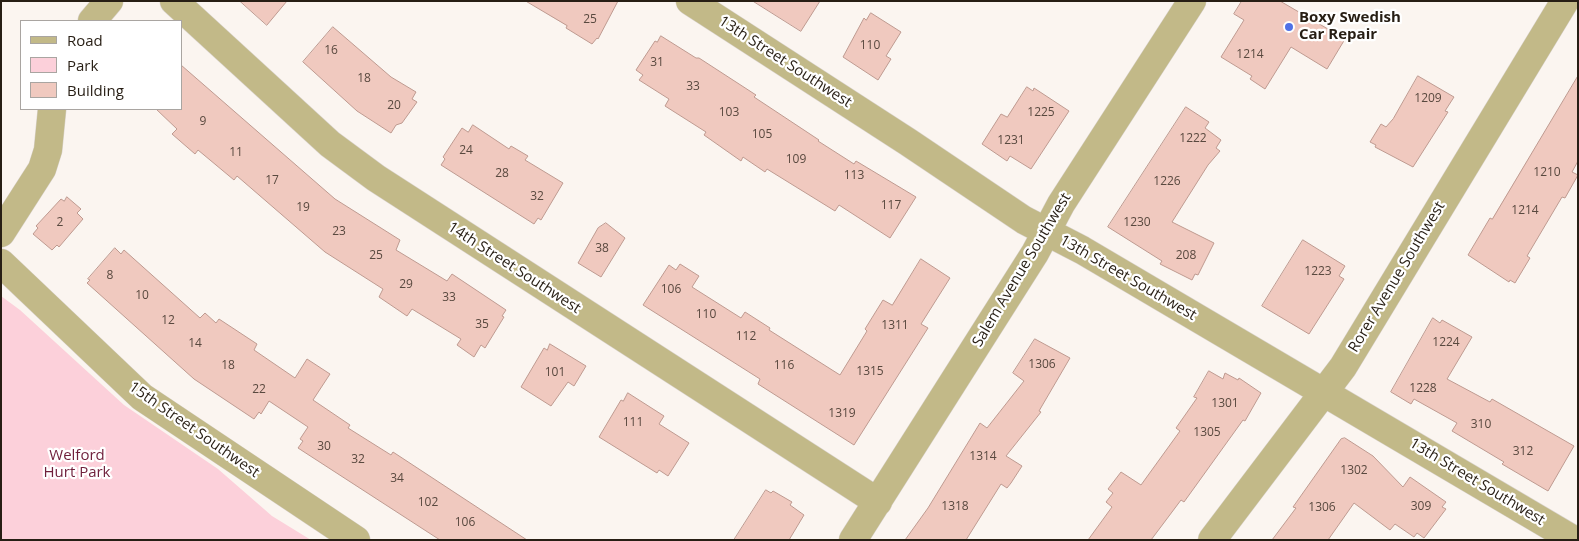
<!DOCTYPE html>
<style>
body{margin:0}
#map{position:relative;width:1579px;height:541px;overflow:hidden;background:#fbf5f0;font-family:"Open Sans",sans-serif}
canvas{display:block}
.frame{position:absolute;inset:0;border:2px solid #271e14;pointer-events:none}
.legend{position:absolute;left:20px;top:20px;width:162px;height:90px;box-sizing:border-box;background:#fff;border:1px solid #a9a5a1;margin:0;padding:6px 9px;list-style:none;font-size:15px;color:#271e14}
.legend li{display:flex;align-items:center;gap:10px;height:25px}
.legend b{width:25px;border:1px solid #a9a5a1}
</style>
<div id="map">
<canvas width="1579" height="541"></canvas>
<div class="frame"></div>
<ul class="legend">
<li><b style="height:6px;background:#c2b988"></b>Road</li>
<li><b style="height:14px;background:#fcd0da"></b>Park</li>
<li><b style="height:14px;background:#f0c9bf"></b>Building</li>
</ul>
</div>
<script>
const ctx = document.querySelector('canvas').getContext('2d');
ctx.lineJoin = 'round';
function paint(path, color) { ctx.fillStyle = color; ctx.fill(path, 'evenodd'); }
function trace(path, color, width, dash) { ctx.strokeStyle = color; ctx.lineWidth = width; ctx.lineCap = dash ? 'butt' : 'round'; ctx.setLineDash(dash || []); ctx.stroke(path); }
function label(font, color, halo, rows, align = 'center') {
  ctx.font = font + ' "Open Sans",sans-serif'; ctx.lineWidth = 4.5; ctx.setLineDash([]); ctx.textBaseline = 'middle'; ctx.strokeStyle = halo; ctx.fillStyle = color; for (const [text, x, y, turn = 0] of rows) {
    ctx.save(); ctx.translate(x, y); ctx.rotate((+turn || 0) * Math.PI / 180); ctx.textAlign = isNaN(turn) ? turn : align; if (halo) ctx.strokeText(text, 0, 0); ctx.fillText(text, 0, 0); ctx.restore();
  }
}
paint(new Path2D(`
 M 1,296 L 20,310 L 124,405 L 218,469 L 272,516 L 311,540 L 1,540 Z`), '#fcd0da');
const building = new Path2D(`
 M 240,1 L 287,1 L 267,25 Z
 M 526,1 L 618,1 L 598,39 L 597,38 L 592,44 L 566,28 L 567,26 Z
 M 753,1 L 820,1 L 801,31 Z
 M 1242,1 L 1280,1 L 1345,39 L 1327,69 L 1291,47 L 1265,89 L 1250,79 L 1252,76 L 1221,57 L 1244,20 L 1234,14 Z
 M 871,13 L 901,32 L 886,56 L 891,59 L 878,80 L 843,57 L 864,18 L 866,20 Z
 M 333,27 L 391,77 L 416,92 L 412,99 L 417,102 L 402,123 L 396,125 L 391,133 L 357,111 L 303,62 Z
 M 661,36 L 696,58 L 699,58 L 756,95 L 754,97 L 819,140 L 818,141 L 854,164 L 856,161 L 916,197 L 890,238 L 839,205 L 835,211 L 767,169 L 765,172 L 743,157 L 741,161 L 704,135 L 706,132 L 665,106 L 669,99 L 639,80 L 643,75 L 636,70 L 655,41 L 657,42 Z
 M 181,65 L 335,199 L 400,240 L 396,250 L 447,281 L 452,274 L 506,310 L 502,316 L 504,317 L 485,348 L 481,345 L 474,357 L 457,345 L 461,339 L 412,309 L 407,316 L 379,297 L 383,289 L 325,252 L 237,176 L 234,180 L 198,150 L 195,154 L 172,134 L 177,129 L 156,109 L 181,109 Z
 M 1418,76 L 1454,97 L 1445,111 L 1448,112 L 1413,167 L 1375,147 L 1376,145 L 1370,142 L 1381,124 L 1386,127 L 1393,119 Z
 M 1578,76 L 1578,161 L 1572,172 L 1578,175 L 1565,198 L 1562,197 L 1527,256 L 1530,258 L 1515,283 L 1510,280 L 1509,282 L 1468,255 L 1490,218 L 1492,219 Z
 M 1027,87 L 1033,91 L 1034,88 L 1069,111 L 1031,169 L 1010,156 L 1007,161 L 982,144 L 1001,114 L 1007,117 Z
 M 1186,107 L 1209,122 L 1205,128 L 1221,140 L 1216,148 L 1220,151 L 1208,165 L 1172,222 L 1214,243 L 1198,275 L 1195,274 L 1192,280 L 1160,264 L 1162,261 L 1108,227 Z
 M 473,125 L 509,149 L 511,146 L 528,156 L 525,160 L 563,183 L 541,220 L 538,218 L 534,224 L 441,165 L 445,159 L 443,157 L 462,128 L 468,132 Z
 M 67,197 L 81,209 L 77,213 L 83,219 L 59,247 L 57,245 L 52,250 L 33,234 L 38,228 L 36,226 L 61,199 L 64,201 Z
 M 606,223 L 625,238 L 601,277 L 578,263 L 598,228 Z
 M 1303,240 L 1345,266 L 1339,276 L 1344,279 L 1309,334 L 1262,306 Z
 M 115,248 L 121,254 L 124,250 L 200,318 L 205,313 L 216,323 L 219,319 L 257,344 L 254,350 L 295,378 L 307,359 L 330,374 L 313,400 L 350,425 L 348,428 L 391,455 L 393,452 L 527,540 L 440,540 L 298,448 L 303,441 L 300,439 L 308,427 L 269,401 L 261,414 L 259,412 L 254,419 L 194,379 L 87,283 L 90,280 L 88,279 Z
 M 921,259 L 950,278 L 921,324 L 928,328 L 854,445 L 758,384 L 760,379 L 643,305 L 669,265 L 676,270 L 680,264 L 699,276 L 692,287 L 741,318 L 745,312 L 770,328 L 769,330 L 840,375 L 867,331 L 865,329 L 883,300 L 892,305 Z
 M 1433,318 L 1440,323 L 1442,320 L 1472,337 L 1447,379 L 1490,402 L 1492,399 L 1574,446 L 1548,491 L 1502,464 L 1504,462 L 1452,431 L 1457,423 L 1414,399 L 1411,404 L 1391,392 Z
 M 1035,339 L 1070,358 L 1039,411 L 1041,412 L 1006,456 L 1022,466 L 1011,483 L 1007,488 L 1001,484 L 966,540 L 905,540 L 928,508 L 980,423 L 987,428 L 1024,381 L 1013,373 Z
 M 550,344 L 586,366 L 574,386 L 568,382 L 551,406 L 521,387 L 544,348 L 547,350 Z
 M 1209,371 L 1223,379 L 1225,373 L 1238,380 L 1239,378 L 1261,393 L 1245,421 L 1243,420 L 1184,502 L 1181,500 L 1151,540 L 1088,540 L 1112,507 L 1106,502 L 1113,493 L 1108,489 L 1121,472 L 1141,485 L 1180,431 L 1176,428 L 1197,398 L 1194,397 Z
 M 628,393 L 664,416 L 659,424 L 689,443 L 668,476 L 659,470 L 657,473 L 599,437 L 621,400 L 623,401 Z
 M 1345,438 L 1373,456 L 1403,487 L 1410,477 L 1446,502 L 1442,507 L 1446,509 L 1424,538 L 1417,533 L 1414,537 L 1395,524 L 1390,530 L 1354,503 L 1328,540 L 1272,540 L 1296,508 L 1293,507 L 1341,439 Z
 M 766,490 L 771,493 L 773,491 L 792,502 L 790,505 L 804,515 L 789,540 L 734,540 Z`);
paint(building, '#f0c9bf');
trace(building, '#be9a90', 1);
const minor = new Path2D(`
 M 174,1 L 330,144 L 376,178 L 878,502
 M 690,1 L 908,142 L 1024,220 L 1082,250 L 1574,540
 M 92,21 L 109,1
 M 1,233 L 42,169 L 48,150 L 52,109
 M 1,263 L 142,397 L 356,540
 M 853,540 L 1035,253 L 1061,204 L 1192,1
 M 1212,540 L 1343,367 L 1565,1`);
trace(minor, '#d9d3cd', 29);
trace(minor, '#c2b988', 28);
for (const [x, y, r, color] of [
 [1289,27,5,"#5071e6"]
]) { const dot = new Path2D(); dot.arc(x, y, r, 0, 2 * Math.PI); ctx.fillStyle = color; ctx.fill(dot); trace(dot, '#fff', 2); }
label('12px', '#59493f', null, [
 ["25",590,20],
 ["110",870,46],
 ["16",331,51],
 ["1214",1250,55],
 ["31",657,63],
 ["18",364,79],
 ["33",693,87],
 ["1209",1428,99],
 ["20",394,106],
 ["103",729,113],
 ["1225",1041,113],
 ["9",203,122],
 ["105",762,135],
 ["1222",1193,139],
 ["1231",1011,141],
 ["24",466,151],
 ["11",236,153],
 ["109",796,160],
 ["1210",1547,173],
 ["28",502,174],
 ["113",854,176],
 ["17",272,181],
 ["1226",1167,182],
 ["32",537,197],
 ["117",891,206],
 ["19",303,208],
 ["1214",1525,211],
 ["2",60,223],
 ["1230",1137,223],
 ["23",339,232],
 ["38",602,249],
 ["25",376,256],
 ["208",1186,256],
 ["1223",1318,272],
 ["8",110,276],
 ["29",406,285],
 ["106",671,290],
 ["10",142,296],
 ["33",449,298],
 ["110",706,315],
 ["12",168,321],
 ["35",482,325],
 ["1311",895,326],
 ["112",746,337],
 ["1224",1446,343],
 ["14",195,344],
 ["1306",1042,365],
 ["18",228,366],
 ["116",784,366],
 ["1315",870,372],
 ["101",555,373],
 ["1228",1423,389],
 ["22",259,390],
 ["1301",1225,404],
 ["1319",842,414],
 ["111",633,423],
 ["310",1481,425],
 ["1305",1207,433],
 ["30",324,447],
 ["312",1523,452],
 ["1314",983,457],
 ["32",358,460],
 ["1302",1354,471],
 ["34",397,479],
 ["102",428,503],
 ["1318",955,507],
 ["309",1421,507],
 ["1306",1322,508],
 ["106",465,523]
]);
label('bold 15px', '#271e14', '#fff', [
 ["Boxy Swedish",1299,18],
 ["Car Repair",1299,35]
], 'left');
label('15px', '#271e14', '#fff', [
 ["13th Street Southwest",785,62,33],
 ["14th Street Southwest",514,268,33],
 ["Salem Avenue Southwest",1022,270,-59],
 ["Rorer Avenue Southwest",1397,277,-59],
 ["13th Street Southwest",1128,278,30],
 ["15th Street Southwest",194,430,35],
 ["13th Street Southwest",1477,482,31]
]);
label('15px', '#6f1f3b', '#fff', [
 ["Welford",77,456],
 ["Hurt Park",77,473]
]);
</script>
